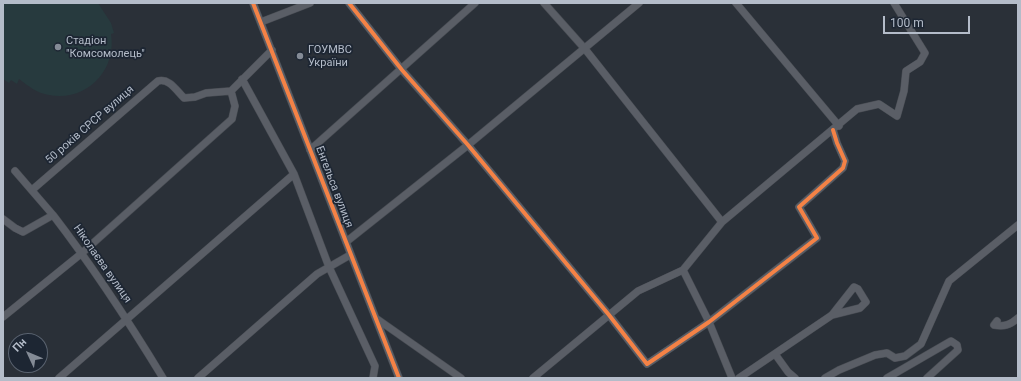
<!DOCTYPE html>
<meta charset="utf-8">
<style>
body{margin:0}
#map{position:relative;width:1021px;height:381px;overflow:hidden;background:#2a3038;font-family:Roboto,sans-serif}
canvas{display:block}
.frame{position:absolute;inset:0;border:4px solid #b4bcc9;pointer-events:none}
.north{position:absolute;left:8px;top:333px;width:40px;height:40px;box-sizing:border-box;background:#1d2633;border:1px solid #59626f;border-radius:50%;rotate:314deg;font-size:11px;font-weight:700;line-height:16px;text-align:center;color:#b4bcc9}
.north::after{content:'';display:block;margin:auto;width:14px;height:18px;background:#848b96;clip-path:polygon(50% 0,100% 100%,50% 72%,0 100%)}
.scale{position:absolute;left:883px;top:16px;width:87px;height:18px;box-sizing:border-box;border:2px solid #b4bcc9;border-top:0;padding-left:5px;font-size:12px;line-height:14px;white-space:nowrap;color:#b4bcc9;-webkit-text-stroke:3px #1d2633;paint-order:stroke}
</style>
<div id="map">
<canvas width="1021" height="381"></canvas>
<div class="frame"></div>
<div class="north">Пн</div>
<div class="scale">100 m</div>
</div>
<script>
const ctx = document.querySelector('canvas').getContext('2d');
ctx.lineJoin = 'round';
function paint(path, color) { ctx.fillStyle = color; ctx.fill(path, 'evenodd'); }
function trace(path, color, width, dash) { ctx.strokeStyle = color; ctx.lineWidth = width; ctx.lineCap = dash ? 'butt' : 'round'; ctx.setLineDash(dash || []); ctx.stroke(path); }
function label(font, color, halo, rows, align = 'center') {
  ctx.font = font + ' Roboto,sans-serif'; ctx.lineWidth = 3.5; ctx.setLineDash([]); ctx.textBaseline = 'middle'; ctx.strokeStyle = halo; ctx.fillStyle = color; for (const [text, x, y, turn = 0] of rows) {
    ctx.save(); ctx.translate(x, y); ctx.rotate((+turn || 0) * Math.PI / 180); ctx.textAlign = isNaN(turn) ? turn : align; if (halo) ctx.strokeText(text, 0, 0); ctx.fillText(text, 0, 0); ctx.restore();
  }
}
paint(new Path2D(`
 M 3,3 L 98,3 L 111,23 L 114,33 L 111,34 C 117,71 86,102 49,95 C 37,93 28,86 19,79 L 17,84 L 11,80 L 9,83 L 3,79 Z`), '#273a3e');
const minor = new Path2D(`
 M 253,3 L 399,378
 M 349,3 L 402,70 L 468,145 L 609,315 L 647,364 L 709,322 L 817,238 L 799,207 L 843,168 L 845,161 L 837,143 L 833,130
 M 544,3 L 585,49 L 722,222
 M 736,3 L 839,126
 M 261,22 L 310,3
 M 242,79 L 294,174 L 329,267 L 375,366 L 373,378
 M 310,150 L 475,3
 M 15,171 L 53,215
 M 32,190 L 158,81 C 169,78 176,90 184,98 L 195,97 L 206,93 L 231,91 L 272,50
 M 3,219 L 15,228 L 23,232 L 53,215 C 93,267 129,322 163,378
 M 346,242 L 468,145 L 639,3
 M 3,317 L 82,253 L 232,119 L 235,106 L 231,91
 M 377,319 L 461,378
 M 997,321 L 994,325 C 1004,327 1010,325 1018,318
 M 775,354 L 788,372 L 795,378
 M 59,378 L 294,174
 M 198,378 L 317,274 L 350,255
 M 533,378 L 638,291 L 683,270
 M 732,378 L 709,322 L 683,270 L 722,222 L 857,109 L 879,104 L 897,116 L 904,91 L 906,71 L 920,62 L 925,53 L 894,3
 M 739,378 L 832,315 L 854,287 L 858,289 L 866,302 L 860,308 L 832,315
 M 825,378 L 839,370 L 875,355 L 887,353 L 895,358 L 905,356 L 921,344 L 949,281 L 1018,225
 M 887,378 L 951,341 L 957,345 L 958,350 L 927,378`);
trace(minor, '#484c53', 8);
trace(minor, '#5a5e66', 7);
trace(new Path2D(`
 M 253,3 L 399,378
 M 349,3 L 402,70 L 468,145 L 609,315 L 647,364 L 709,322 L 817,238 L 799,207 L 843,168 L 845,161 L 837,143 L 833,130`), '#f48246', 4);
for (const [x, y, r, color] of [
 [58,47,4,"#848b96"],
 [300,56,4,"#848b96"]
]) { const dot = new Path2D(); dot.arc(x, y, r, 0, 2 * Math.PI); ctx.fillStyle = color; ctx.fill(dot); trace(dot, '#1d2633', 1.5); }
label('11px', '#b4bcc9', '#1d2633', [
 ["Стадіон",66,41],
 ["\"Комсомолець\"",66,54],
 ["ГОУМВС",308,50],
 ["України",308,63]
], 'left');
label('11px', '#b4bcc9', '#1d2633', [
 ["50 років СРСР вулиця",90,125,-41],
 ["Енгельса вулиця",334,187,69],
 ["Ніколаєва вулиця",102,264,55]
]);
</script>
